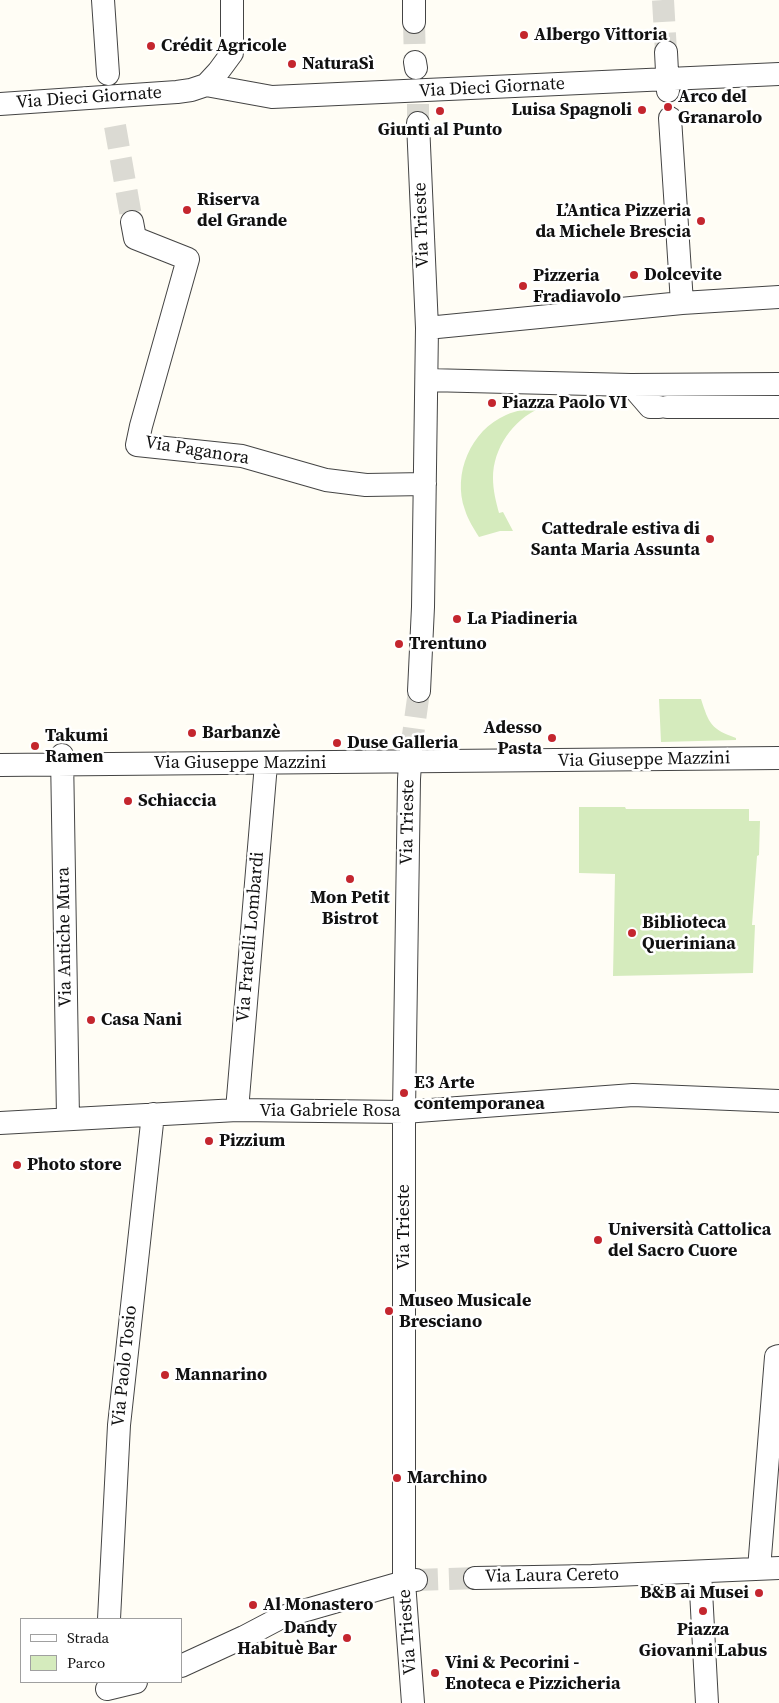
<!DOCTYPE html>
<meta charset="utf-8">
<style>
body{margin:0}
#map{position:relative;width:779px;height:1703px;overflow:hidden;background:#fffdf5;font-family:"Source Serif 4",serif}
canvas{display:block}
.legend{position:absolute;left:20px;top:1618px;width:162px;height:65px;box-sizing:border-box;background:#fff;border:1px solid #a0a0a0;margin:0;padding:6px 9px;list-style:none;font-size:15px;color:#111}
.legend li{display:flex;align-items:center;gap:10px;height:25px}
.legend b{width:25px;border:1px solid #a0a0a0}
</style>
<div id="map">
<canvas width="779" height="1703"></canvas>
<ul class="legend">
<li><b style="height:6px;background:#fff"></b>Strada</li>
<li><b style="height:14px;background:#d5ebbd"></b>Parco</li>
</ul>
</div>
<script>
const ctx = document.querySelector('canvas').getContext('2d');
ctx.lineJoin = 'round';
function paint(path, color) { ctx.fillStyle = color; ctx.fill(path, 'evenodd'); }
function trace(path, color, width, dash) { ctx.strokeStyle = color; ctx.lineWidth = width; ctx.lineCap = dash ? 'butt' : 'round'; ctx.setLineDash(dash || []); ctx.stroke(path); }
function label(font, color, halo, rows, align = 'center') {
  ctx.font = font + ' "Source Serif 4",serif'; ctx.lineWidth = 5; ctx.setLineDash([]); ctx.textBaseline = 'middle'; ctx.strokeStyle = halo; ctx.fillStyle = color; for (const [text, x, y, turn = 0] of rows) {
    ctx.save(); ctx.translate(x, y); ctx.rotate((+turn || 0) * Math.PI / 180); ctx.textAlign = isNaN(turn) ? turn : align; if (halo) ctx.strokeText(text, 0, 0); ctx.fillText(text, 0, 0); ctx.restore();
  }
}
paint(new Path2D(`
 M 540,408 C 513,420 493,448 493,478 C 493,490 496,502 499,513 L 503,512 L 513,531 L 500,531 L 479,537 C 474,529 468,520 465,510 C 452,474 471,430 506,415 C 517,410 528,409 540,408 Z
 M 659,699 L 701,699 C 709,724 711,729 736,738 L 736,740 L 661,742 Z
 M 579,807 L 625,807 L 626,809 L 749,809 L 749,821 L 760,821 L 759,855 L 757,856 L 752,925 L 755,925 L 753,973 L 613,976 L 615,874 L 579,873 Z`), '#d5ebbd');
trace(new Path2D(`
 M 663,0 L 666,52
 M 414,22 L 415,62
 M 418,104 L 418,123
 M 115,126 L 132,222
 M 411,750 L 419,691
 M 416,1580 L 475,1578`), '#dbdad3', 22, [22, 11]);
const street = new Path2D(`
 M 103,0 L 108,74
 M 414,0 L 414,22
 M 666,52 L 668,91
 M 415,62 L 416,68
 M 206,85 L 272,97 L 779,74
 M 0,104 L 177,92 L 191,90 L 206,85 L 218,72 L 232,53 L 232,0
 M 670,118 L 682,303
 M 418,123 L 427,328 L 423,607 L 419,691
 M 132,222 L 135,238 L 188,259 L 141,426 L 137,445 L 242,456 L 326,480 L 366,485 L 425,484
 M 427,328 L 682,303 L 779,297
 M 427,380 L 631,385 L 779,384
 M 631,385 L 650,407 L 659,407
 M 667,407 L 779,407
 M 411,750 L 409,779 L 404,1112 L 404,1582 L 413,1703
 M 62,755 L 68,1118
 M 0,765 L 779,758
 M 237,1110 L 266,764
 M 0,1123 L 237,1110 L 404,1112 L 633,1095 L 779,1101
 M 759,1569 L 776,1357 L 779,1356
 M 700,1572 L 707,1703
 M 475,1578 L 592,1576 L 779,1568
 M 109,1619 L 119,1425 L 153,1114
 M 181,1666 L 244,1637 L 282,1617 L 404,1582 L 416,1580
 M 107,1689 L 136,1682`);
trace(street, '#444', 24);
trace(street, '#fff', 22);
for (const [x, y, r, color] of [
 [524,35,5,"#c4262e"],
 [151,46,5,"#c4262e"],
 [292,64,5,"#c4262e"],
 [668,107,5,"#c4262e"],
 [642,110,5,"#c4262e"],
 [440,111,5,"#c4262e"],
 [187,210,5,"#c4262e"],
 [701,221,5,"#c4262e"],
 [634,275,5,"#c4262e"],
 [523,286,5,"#c4262e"],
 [492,403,5,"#c4262e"],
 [710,539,5,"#c4262e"],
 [457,619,5,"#c4262e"],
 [399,644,5,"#c4262e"],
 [192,733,5,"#c4262e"],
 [552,738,5,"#c4262e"],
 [337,743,5,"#c4262e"],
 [35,746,5,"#c4262e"],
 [128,801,5,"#c4262e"],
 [350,879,5,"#c4262e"],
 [632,933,5,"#c4262e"],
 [91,1020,5,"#c4262e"],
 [404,1093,5,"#c4262e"],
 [209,1141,5,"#c4262e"],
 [17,1165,5,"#c4262e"],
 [598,1240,5,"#c4262e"],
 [389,1311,5,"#c4262e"],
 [165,1375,5,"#c4262e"],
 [397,1478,5,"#c4262e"],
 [759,1593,5,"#c4262e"],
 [253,1605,5,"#c4262e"],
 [703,1611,5,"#c4262e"],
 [347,1638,5,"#c4262e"],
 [435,1673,5,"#c4262e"]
]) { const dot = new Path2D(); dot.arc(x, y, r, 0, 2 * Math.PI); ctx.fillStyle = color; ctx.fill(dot); trace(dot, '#fff', 2); }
label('bold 18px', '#111', '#fff', [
 ["Albergo Vittoria",534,35],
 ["Crédit Agricole",161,46],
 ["NaturaSì",302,64],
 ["Arco del",678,97],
 ["Granarolo",678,118],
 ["Luisa Spagnoli",632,110,"right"],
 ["Giunti al Punto",440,130,"center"],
 ["Riserva",197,200],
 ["del Grande",197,221],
 ["L’Antica Pizzeria",691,211,"right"],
 ["da Michele Brescia",691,232,"right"],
 ["Dolcevite",644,275],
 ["Pizzeria",533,276],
 ["Fradiavolo",533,297],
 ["Piazza Paolo VI",502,403],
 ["Cattedrale estiva di",700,529,"right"],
 ["Santa Maria Assunta",700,550,"right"],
 ["La Piadineria",467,619],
 ["Trentuno",409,644],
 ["Adesso",542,728,"right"],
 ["Pasta",542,749,"right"],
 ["Barbanzè",202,733],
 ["Takumi",45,736],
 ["Ramen",45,757],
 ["Duse Galleria",347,743],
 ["Schiaccia",138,801],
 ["Mon Petit",350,898,"center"],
 ["Bistrot",350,919,"center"],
 ["Biblioteca",642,923],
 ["Queriniana",642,944],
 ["Casa Nani",101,1020],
 ["E3 Arte",414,1083],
 ["contemporanea",414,1104],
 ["Pizzium",219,1141],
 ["Photo store",27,1165],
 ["Università Cattolica",608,1230],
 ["del Sacro Cuore",608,1251],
 ["Museo Musicale",399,1301],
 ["Bresciano",399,1322],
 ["Mannarino",175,1375],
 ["Marchino",407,1478],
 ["B&B ai Musei",749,1593,"right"],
 ["Al Monastero",263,1605],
 ["Dandy",337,1628,"right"],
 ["Habituè Bar",337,1649,"right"],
 ["Piazza",703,1630,"center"],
 ["Giovanni Labus",703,1651,"center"],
 ["Vini & Pecorini -",445,1663],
 ["Enoteca e Pizzicheria",445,1684]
], 'left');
label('18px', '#111', '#fff', [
 ["Via Dieci Giornate",492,88,-3],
 ["Via Dieci Giornate",89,98,-4],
 ["Via Trieste",422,225,-92],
 ["Via Paganora",197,451,9],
 ["Via Giuseppe Mazzini",644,760,-1],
 ["Via Giuseppe Mazzini",240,763],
 ["Via Trieste",408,822,-89],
 ["Via Antiche Mura",65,937,-91],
 ["Via Fratelli Lombardi",251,937,-85],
 ["Via Gabriele Rosa",330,1111],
 ["Via Trieste",404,1227,-90],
 ["Via Paolo Tosio",125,1366,-84],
 ["Via Laura Cereto",552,1576,-1],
 ["Via Trieste",408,1632,-94]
]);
</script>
